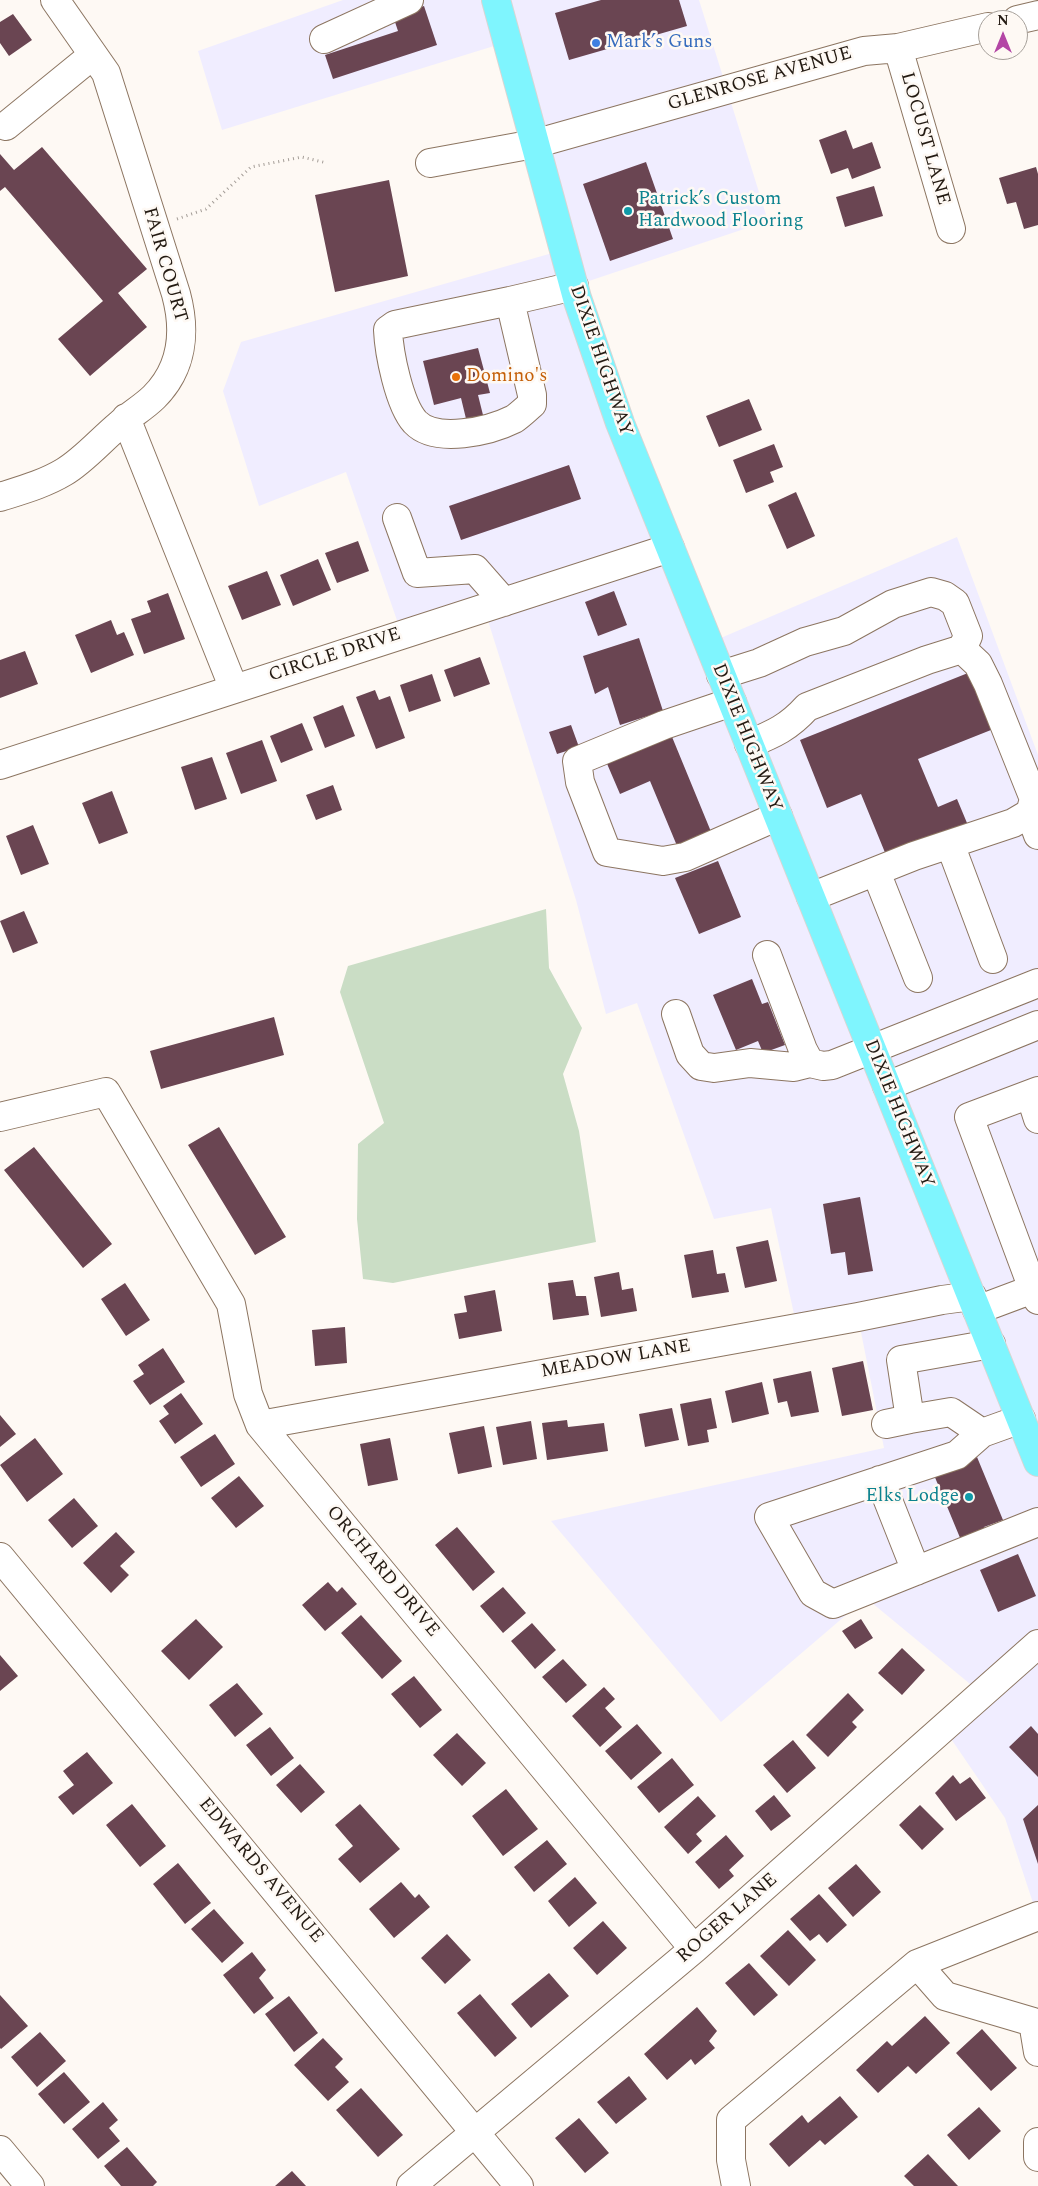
<!DOCTYPE html>
<meta charset="utf-8">
<style>
body{margin:0}
#map{position:relative;width:1038px;height:2186px;overflow:hidden;background:#fef9f4;font-family:Spectral,serif}
canvas{display:block}
.north{position:absolute;left:978px;top:10px;width:50px;height:50px;box-sizing:border-box;background:#fef9f4;border:1px solid #a6a09a;border-radius:50%;rotate:0deg;font-size:14px;font-weight:700;line-height:20px;text-align:center;color:#231a12}
.north::after{content:'';display:block;margin:auto;width:18px;height:22px;background:#b346a5;clip-path:polygon(50% 0,100% 100%,50% 72%,0 100%)}
</style>
<div id="map">
<canvas width="1038" height="2186"></canvas>
<div class="north">N</div>
</div>
<script>
const ctx = document.querySelector('canvas').getContext('2d');
ctx.lineJoin = 'round';
function paint(path, color) { ctx.fillStyle = color; ctx.fill(path, 'evenodd'); }
function trace(path, color, width, dash) { ctx.strokeStyle = color; ctx.lineWidth = width; ctx.lineCap = dash ? 'butt' : 'round'; ctx.setLineDash(dash || []); ctx.stroke(path); }
function label(font, color, halo, rows, align = 'center') {
  ctx.font = font + ' Spectral,serif'; ctx.lineWidth = 5; ctx.setLineDash([]); ctx.textBaseline = 'middle'; ctx.strokeStyle = halo; ctx.fillStyle = color; for (const [text, x, y, turn = 0] of rows) {
    ctx.save(); ctx.translate(x, y); ctx.rotate((+turn || 0) * Math.PI / 180); ctx.textAlign = isNaN(turn) ? turn : align; if (halo) ctx.strokeText(text, 0, 0); ctx.fillText(text, 0, 0); ctx.restore();
  }
}
paint(new Path2D(`
 M 343,0 L 699,0 L 768,221 L 574,286 L 709,643 L 957,537 L 1038,755 L 1038,1918 L 1005,1818 L 943,1727 L 981,1693 L 866,1598 L 721,1722 L 551,1521 L 884,1448 L 858,1317 L 797,1328 L 771,1208 L 714,1219 L 637,1003 L 606,1014 L 576,900 L 484,608 L 402,635 L 346,472 L 259,506 L 223,391 L 241,342 L 563,250 L 507,42 L 222,130 L 198,51 Z`), '#f0edff');
paint(new Path2D(`
 M 546,909 L 549,968 L 582,1028 L 563,1074 L 579,1131 L 596,1242 L 393,1283 L 363,1279 L 357,1219 L 358,1144 L 384,1123 L 340,992 L 348,966 Z`), '#caddc5');
paint(new Path2D(`
 M 601,0 L 679,0 L 687,26 L 569,60 L 555,13 Z
 M 424,6 L 437,45 L 333,79 L 325,55 L 398,31 L 393,16 Z
 M 13,14 L 32,40 L 9,56 L 0,43 L 0,22 Z
 M 846,130 L 853,149 L 872,142 L 881,168 L 852,179 L 848,168 L 831,174 L 819,140 Z
 M 42,147 L 147,269 L 118,293 L 147,327 L 90,376 L 58,339 L 103,301 L 5,187 L 0,191 L 0,154 L 14,170 Z
 M 646,162 L 673,239 L 610,261 L 583,184 Z
 M 1036,167 L 1038,174 L 1038,225 L 1024,229 L 1016,202 L 1007,204 L 999,178 Z
 M 389,180 L 408,276 L 335,292 L 315,195 Z
 M 874,186 L 883,216 L 845,227 L 836,197 Z
 M 478,348 L 490,393 L 478,395 L 485,423 L 468,427 L 461,398 L 434,405 L 423,361 Z
 M 749,399 L 762,430 L 719,447 L 706,416 Z
 M 774,444 L 783,467 L 770,472 L 774,482 L 746,493 L 733,460 Z
 M 569,465 L 581,499 L 461,540 L 449,506 Z
 M 796,492 L 815,536 L 787,549 L 768,505 Z
 M 358,541 L 369,571 L 337,583 L 325,553 Z
 M 318,559 L 331,590 L 293,606 L 280,575 Z
 M 267,571 L 281,605 L 242,620 L 228,586 Z
 M 614,591 L 627,625 L 598,636 L 585,602 Z
 M 168,593 L 185,639 L 144,654 L 131,619 L 151,612 L 147,601 Z
 M 111,620 L 117,635 L 124,632 L 134,655 L 91,673 L 75,635 Z
 M 639,638 L 663,711 L 620,725 L 608,687 L 595,694 L 583,656 Z
 M 25,651 L 38,684 L 0,698 L 0,660 Z
 M 480,657 L 490,684 L 454,697 L 444,670 Z
 M 973,671 L 996,728 L 918,759 L 938,807 L 957,799 L 967,823 L 886,855 L 861,794 L 827,808 L 800,740 Z
 M 432,674 L 441,701 L 409,712 L 400,685 Z
 M 375,690 L 379,700 L 390,696 L 405,738 L 376,749 L 356,697 Z
 M 343,705 L 355,736 L 325,748 L 313,717 Z
 M 302,723 L 313,750 L 281,763 L 270,736 Z
 M 571,725 L 579,747 L 557,754 L 549,732 Z
 M 670,732 L 714,839 L 680,853 L 650,781 L 620,794 L 605,759 Z
 M 262,740 L 277,781 L 241,794 L 226,753 Z
 M 212,757 L 227,799 L 195,810 L 181,767 Z
 M 333,785 L 342,810 L 316,820 L 306,795 Z
 M 112,791 L 128,833 L 99,844 L 82,803 Z
 M 33,825 L 49,864 L 21,875 L 6,836 Z
 M 718,861 L 741,917 L 699,934 L 675,878 Z
 M 24,911 L 38,943 L 13,953 L 0,921 Z
 M 752,979 L 762,1004 L 768,1002 L 785,1045 L 763,1053 L 758,1041 L 736,1050 L 713,995 Z
 M 274,1017 L 284,1055 L 161,1089 L 150,1051 Z
 M 219,1127 L 286,1237 L 255,1255 L 188,1145 Z
 M 34,1147 L 112,1244 L 83,1268 L 4,1170 Z
 M 860,1197 L 873,1271 L 848,1275 L 845,1252 L 831,1254 L 823,1204 Z
 M 768,1240 L 777,1281 L 745,1288 L 736,1247 Z
 M 713,1250 L 717,1274 L 725,1273 L 729,1292 L 692,1298 L 684,1255 Z
 M 619,1272 L 622,1290 L 633,1288 L 637,1311 L 601,1317 L 594,1277 Z
 M 573,1280 L 576,1296 L 586,1296 L 589,1315 L 553,1320 L 548,1283 Z
 M 125,1283 L 150,1320 L 126,1336 L 101,1299 Z
 M 495,1290 L 502,1331 L 459,1339 L 454,1314 L 467,1312 L 464,1296 Z
 M 345,1327 L 347,1363 L 315,1366 L 312,1330 Z
 M 163,1348 L 185,1382 L 150,1405 L 133,1381 L 144,1374 L 138,1365 Z
 M 863,1361 L 873,1410 L 842,1416 L 832,1368 Z
 M 811,1371 L 819,1412 L 791,1417 L 787,1401 L 778,1403 L 773,1379 Z
 M 762,1382 L 769,1414 L 732,1423 L 725,1391 Z
 M 181,1393 L 203,1424 L 175,1444 L 159,1421 L 169,1414 L 163,1406 Z
 M 711,1398 L 717,1428 L 707,1430 L 709,1442 L 688,1446 L 680,1404 Z
 M 672,1408 L 679,1440 L 645,1447 L 639,1414 Z
 M 0,1415 L 16,1434 L 0,1447 Z
 M 567,1420 L 568,1427 L 604,1423 L 608,1451 L 547,1460 L 542,1423 Z
 M 531,1421 L 537,1459 L 503,1465 L 496,1427 Z
 M 484,1426 L 492,1467 L 458,1474 L 449,1433 Z
 M 215,1434 L 235,1464 L 201,1487 L 180,1457 Z
 M 35,1438 L 63,1474 L 27,1502 L 0,1465 Z
 M 390,1438 L 398,1480 L 368,1486 L 360,1444 Z
 M 977,1457 L 1003,1520 L 984,1527 L 988,1535 L 963,1545 L 934,1475 Z
 M 239,1476 L 264,1506 L 236,1528 L 211,1498 Z
 M 74,1498 L 98,1526 L 72,1548 L 48,1520 Z
 M 457,1527 L 495,1572 L 473,1591 L 435,1545 Z
 M 116,1532 L 135,1552 L 120,1566 L 129,1575 L 111,1593 L 83,1563 Z
 M 1018,1554 L 1036,1596 L 998,1612 L 980,1570 Z
 M 328,1582 L 337,1592 L 342,1587 L 357,1604 L 325,1631 L 302,1605 Z
 M 503,1587 L 526,1613 L 503,1633 L 480,1606 Z
 M 361,1615 L 402,1661 L 382,1679 L 341,1633 Z
 M 196,1619 L 223,1647 L 189,1680 L 161,1651 Z
 M 861,1619 L 873,1638 L 855,1649 L 842,1631 Z
 M 532,1623 L 556,1650 L 535,1669 L 511,1641 Z
 M 902,1648 L 925,1670 L 902,1695 L 878,1673 Z
 M 0,1655 L 18,1676 L 0,1691 Z
 M 563,1659 L 587,1685 L 566,1703 L 542,1677 Z
 M 414,1676 L 442,1710 L 420,1728 L 391,1694 Z
 M 237,1683 L 263,1714 L 235,1737 L 209,1705 Z
 M 604,1687 L 615,1699 L 605,1708 L 622,1727 L 600,1747 L 572,1716 Z
 M 848,1693 L 864,1710 L 852,1722 L 857,1727 L 828,1757 L 806,1735 Z
 M 637,1724 L 662,1753 L 631,1780 L 605,1751 Z
 M 1031,1726 L 1038,1734 L 1038,1777 L 1009,1747 Z
 M 270,1727 L 294,1758 L 271,1776 L 246,1745 Z
 M 457,1733 L 486,1763 L 462,1786 L 433,1755 Z
 M 793,1740 L 816,1768 L 787,1793 L 763,1765 Z
 M 87,1752 L 113,1783 L 73,1815 L 58,1797 L 74,1785 L 63,1771 Z
 M 672,1758 L 694,1785 L 659,1813 L 637,1787 Z
 M 300,1764 L 325,1792 L 301,1813 L 276,1785 Z
 M 953,1775 L 960,1784 L 970,1777 L 986,1798 L 956,1821 L 935,1793 Z
 M 506,1789 L 538,1829 L 503,1856 L 472,1816 Z
 M 774,1795 L 791,1816 L 771,1831 L 755,1811 Z
 M 698,1796 L 716,1816 L 696,1834 L 702,1841 L 688,1854 L 664,1827 Z
 M 132,1804 L 166,1846 L 140,1867 L 106,1825 Z
 M 360,1804 L 400,1849 L 360,1883 L 338,1859 L 353,1846 L 335,1825 Z
 M 920,1805 L 944,1829 L 922,1850 L 899,1825 Z
 M 1038,1805 L 1038,1864 L 1023,1819 Z
 M 726,1835 L 744,1856 L 729,1870 L 734,1876 L 719,1889 L 695,1862 Z
 M 547,1840 L 567,1864 L 534,1892 L 514,1867 Z
 M 178,1863 L 211,1903 L 185,1924 L 153,1884 Z
 M 856,1864 L 881,1892 L 853,1917 L 828,1888 Z
 M 575,1877 L 597,1903 L 569,1927 L 548,1901 Z
 M 401,1882 L 415,1898 L 419,1894 L 430,1907 L 394,1938 L 369,1909 Z
 M 819,1894 L 847,1925 L 827,1943 L 819,1934 L 810,1941 L 790,1919 Z
 M 214,1909 L 244,1943 L 222,1963 L 191,1929 Z
 M 603,1921 L 627,1948 L 597,1975 L 573,1948 Z
 M 788,1930 L 816,1960 L 789,1986 L 760,1956 Z
 M 447,1934 L 471,1960 L 445,1984 L 421,1958 Z
 M 252,1952 L 266,1970 L 259,1978 L 274,1998 L 254,2014 L 223,1975 Z
 M 749,1963 L 778,1995 L 754,2016 L 725,1983 Z
 M 549,1973 L 569,1996 L 531,2028 L 511,2004 Z
 M 480,1994 L 517,2038 L 495,2057 L 457,2013 Z
 M 0,1995 L 28,2026 L 1,2049 L 0,2048 Z
 M 289,1996 L 318,2033 L 294,2052 L 265,2014 Z
 M 697,2007 L 717,2031 L 709,2041 L 715,2048 L 695,2065 L 691,2059 L 667,2080 L 644,2054 Z
 M 925,2016 L 950,2043 L 916,2074 L 908,2066 L 878,2093 L 856,2070 L 887,2041 L 892,2046 Z
 M 982,2029 L 1017,2068 L 991,2091 L 956,2053 Z
 M 40,2032 L 66,2061 L 37,2087 L 11,2057 Z
 M 323,2038 L 343,2059 L 335,2067 L 349,2082 L 328,2101 L 294,2065 Z
 M 64,2072 L 90,2102 L 64,2124 L 38,2094 Z
 M 629,2076 L 647,2099 L 616,2124 L 597,2102 Z
 M 361,2088 L 403,2135 L 378,2157 L 336,2110 Z
 M 840,2096 L 858,2117 L 825,2145 L 820,2140 L 789,2167 L 769,2144 L 802,2115 L 808,2123 Z
 M 103,2102 L 118,2120 L 109,2128 L 120,2141 L 98,2159 L 72,2129 Z
 M 979,2107 L 1001,2131 L 969,2160 L 947,2135 Z
 M 579,2118 L 609,2153 L 585,2173 L 555,2138 Z
 M 127,2147 L 157,2182 L 153,2186 L 121,2186 L 104,2166 Z
 M 928,2154 L 958,2186 L 914,2186 L 904,2176 Z
 M 292,2171 L 306,2186 L 275,2186 Z`), '#6a4552');
const minor = new Path2D(`
 M 1017,20 L 1038,15
 M 324,39 L 409,0
 M 898,48 L 951,229
 M 6,126 L 93,55
 M 430,163 L 534,144 L 864,51 L 898,48 L 988,27
 M 510,301 L 395,325 L 388,330 C 389,353 399,404 415,422 C 436,444 490,431 514,419 C 520,415 526,409 532,404 L 532,395 L 510,301 L 574,286
 M 126,418 L 234,689
 M 0,497 C 22,490 44,484 64,472 C 83,461 102,439 119,425 C 130,415 144,407 154,397 C 183,368 186,331 176,294 L 106,73 L 55,0
 M 397,518 L 417,573 L 475,569 L 504,602
 M 721,675 L 759,663 L 805,642 L 844,631 L 893,604 L 931,592 L 945,596 L 955,603 L 968,636 L 962,649 L 927,660 L 807,707 C 789,727 774,734 749,744
 M 732,702 L 664,725 L 577,761 L 580,782 L 607,852 L 663,861 L 685,857 L 778,816
 M 0,765 L 670,548
 M 1030,813 L 1038,835
 M 950,844 L 993,959
 M 876,872 L 918,978
 M 811,897 L 914,856 L 1013,823 L 1030,813 L 1034,799 L 988,684 L 978,664 L 962,649
 M 767,955 L 803,1050 L 810,1063 L 823,1066 L 832,1065 L 1038,983
 M 676,1014 L 690,1054 L 701,1066 L 714,1068 L 750,1063 L 794,1067 L 810,1063
 M 887,1086 L 1038,1025
 M 1030,1094 L 1038,1119
 M 0,1117 L 106,1092 L 231,1304 L 248,1394 L 260,1425 L 694,1949
 M 1033,1289 L 969,1117 L 1038,1091
 M 977,1310 L 1033,1289 L 1038,1300
 M 910,1419 L 951,1412 L 982,1433 L 1021,1419
 M 886,1424 L 910,1419 L 901,1360 L 991,1344
 M 260,1425 L 858,1317 L 942,1300 L 972,1296
 M 982,1433 L 957,1455 L 769,1517 L 813,1593 L 833,1604 L 1038,1522
 M 880,1480 L 916,1571
 M 0,1557 L 519,2186
 M 917,1964 L 945,1996 L 1033,2022 L 1038,2052
 M 1038,2142 L 1038,2157
 M 0,2150 L 30,2186
 M 411,2186 L 694,1949 L 1038,1644
 M 736,2186 L 731,2160 L 731,2120 L 917,1964 L 1038,1916`);
const major = new Path2D(`
 M 496,0 L 577,298 L 620,423 L 1038,1462`);
trace(minor, '#8c7561', 30);
trace(major, '#d7d6d4', 30);
trace(new Path2D(`
 M 177,219 L 206,209 L 251,167 L 302,157 L 327,163`), '#a49d97', 3, [1, 4]);
trace(minor, '#fff', 28);
trace(major, '#7ff5fe', 28);
for (const [x, y, r, color] of [
 [596,43,5,"#3f7fe0"],
 [628,211,5,"#0f9aa8"],
 [456,377,5,"#e8710a"],
 [969,1497,5,"#0f9aa8"]
]) { const dot = new Path2D(); dot.arc(x, y, r, 0, 2 * Math.PI); ctx.fillStyle = color; ctx.fill(dot); trace(dot, '#fef9f4', 2); }
label('19px', '#366cbe', '#fef9f4', [
 ["Mark’s Guns",606,43]
], 'left');
label('19px', '#231a12', '#fef9f4', [
 ["GLENROSE AVENUE",760,80,-16],
 ["LOCUST LANE",924,139,74],
 ["FAIR COURT",164,265,74],
 ["DIXIE HIGHWAY",600,361,71],
 ["CIRCLE DRIVE",335,656,-18],
 ["DIXIE HIGHWAY",746,738,68],
 ["DIXIE HIGHWAY",898,1114,68],
 ["MEADOW LANE",616,1360,-10],
 ["ORCHARD DRIVE",382,1572,50],
 ["EDWARDS AVENUE",260,1871,50],
 ["ROGER LANE",728,1919,-41]
]);
label('19px', '#0d838f', '#fef9f4', [
 ["Patrick’s Custom",638,200],
 ["Hardwood Flooring",638,222],
 ["Elks Lodge",959,1497,"right"]
], 'left');
label('19px', '#c56008', '#fef9f4', [
 ["Domino's",466,377]
], 'left');
</script>
